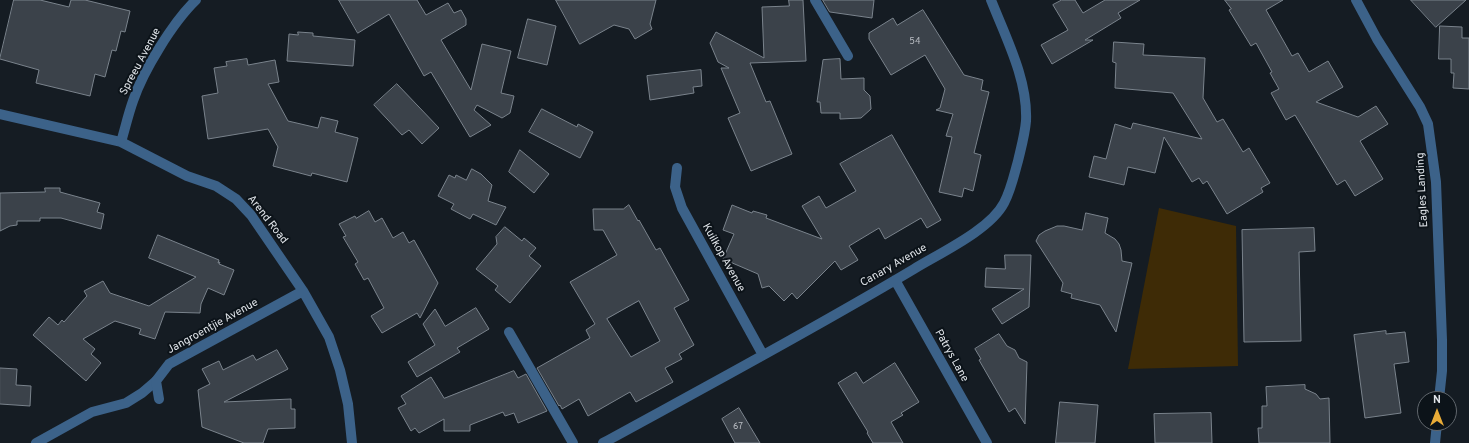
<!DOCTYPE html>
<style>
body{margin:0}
#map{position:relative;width:1469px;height:443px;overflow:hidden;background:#151c23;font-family:Overpass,sans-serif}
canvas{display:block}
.north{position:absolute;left:1417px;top:391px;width:40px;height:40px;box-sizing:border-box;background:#0c1319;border:1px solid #61676d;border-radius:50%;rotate:0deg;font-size:11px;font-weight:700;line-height:16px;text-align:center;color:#e1e5ea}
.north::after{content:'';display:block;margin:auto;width:14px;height:18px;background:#e8ab37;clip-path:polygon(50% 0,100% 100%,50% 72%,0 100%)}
</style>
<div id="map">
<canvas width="1469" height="443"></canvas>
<div class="north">N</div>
</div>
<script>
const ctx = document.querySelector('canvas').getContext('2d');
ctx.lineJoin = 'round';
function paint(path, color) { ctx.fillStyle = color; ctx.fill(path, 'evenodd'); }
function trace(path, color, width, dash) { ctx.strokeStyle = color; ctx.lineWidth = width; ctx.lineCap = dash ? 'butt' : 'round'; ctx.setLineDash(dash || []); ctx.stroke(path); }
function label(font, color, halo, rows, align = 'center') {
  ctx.font = font + ' Overpass,sans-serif'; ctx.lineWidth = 4; ctx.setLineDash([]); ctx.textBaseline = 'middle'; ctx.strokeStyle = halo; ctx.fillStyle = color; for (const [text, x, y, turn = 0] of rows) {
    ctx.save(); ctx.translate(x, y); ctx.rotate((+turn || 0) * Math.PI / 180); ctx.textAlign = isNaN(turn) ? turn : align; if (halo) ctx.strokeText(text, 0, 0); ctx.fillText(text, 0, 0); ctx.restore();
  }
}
paint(new Path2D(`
 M 1159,208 L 1236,226 L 1238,366 L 1128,369 Z`), '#3e2b06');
const building = new Path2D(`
 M 14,0 L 40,0 L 69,7 L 71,0 L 85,0 L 130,11 L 125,32 L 121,31 L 116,51 L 112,50 L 105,77 L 95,74 L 90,96 L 36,83 L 39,70 L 0,59 Z
 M 339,0 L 417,0 L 426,15 L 448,3 L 454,13 L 461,10 L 466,19 L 466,25 L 441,40 L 471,90 L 482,44 L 511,51 L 501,93 L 514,96 L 510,113 L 502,118 L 477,105 L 474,110 L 491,125 L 470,137 L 431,72 L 424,76 L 389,14 L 358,33 Z
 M 556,0 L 656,0 L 650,24 L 652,29 L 635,39 L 629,29 L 614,25 L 580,44 Z
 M 789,0 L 803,0 L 806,61 L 750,63 L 766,102 L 770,101 L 792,154 L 751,171 L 728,118 L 740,113 L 721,68 L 729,68 L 718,62 L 710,43 L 716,32 L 764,58 L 762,7 L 789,6 Z
 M 823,0 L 874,0 L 872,18 L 830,12 Z
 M 1062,0 L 1075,0 L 1083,13 L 1105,0 L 1140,0 L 1118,13 L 1121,18 L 1085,40 L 1093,40 L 1052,64 L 1041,45 L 1068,30 L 1053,5 Z
 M 1225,0 L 1283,0 L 1266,10 L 1292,56 L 1298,53 L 1309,72 L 1328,61 L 1343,87 L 1316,102 L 1358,117 L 1376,106 L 1388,124 L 1360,141 L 1383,179 L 1355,196 L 1345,180 L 1337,185 L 1295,115 L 1286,120 L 1271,93 L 1279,89 L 1270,73 L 1272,72 L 1256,43 L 1251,46 L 1229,10 L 1231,9 Z
 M 1411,0 L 1466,0 L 1436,27 Z
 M 923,10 L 964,75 L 983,80 L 981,90 L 989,92 L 974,153 L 981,155 L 973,191 L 964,188 L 962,197 L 939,192 L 952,137 L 946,136 L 953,114 L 936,110 L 940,108 L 945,89 L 925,55 L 891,75 L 869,39 L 869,33 L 893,18 L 897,25 Z
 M 528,19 L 556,26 L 547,65 L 518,58 Z
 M 1440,26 L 1462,27 L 1462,38 L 1469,38 L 1469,89 L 1453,88 L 1454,73 L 1451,73 L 1451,59 L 1439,59 Z
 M 298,32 L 313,33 L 313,36 L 355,40 L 353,66 L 287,61 L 289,34 L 298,35 Z
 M 1114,42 L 1144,44 L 1143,55 L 1205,58 L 1203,98 L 1217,122 L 1223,119 L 1243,152 L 1249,148 L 1270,183 L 1261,188 L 1263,192 L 1227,214 L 1207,181 L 1203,184 L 1199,178 L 1192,182 L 1164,137 L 1155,173 L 1128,167 L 1124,185 L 1089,177 L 1094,156 L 1106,159 L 1115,124 L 1131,129 L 1133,123 L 1202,139 L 1173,93 L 1115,88 L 1116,63 L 1113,62 Z
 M 247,59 L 248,65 L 275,60 L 279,82 L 268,84 L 288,121 L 318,128 L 321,117 L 338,121 L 335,132 L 358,138 L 347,182 L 312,173 L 311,176 L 273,166 L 278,147 L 268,129 L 208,139 L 202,96 L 218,93 L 214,68 L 227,66 L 226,62 Z
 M 840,59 L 841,79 L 864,78 L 864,90 L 870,96 L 871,109 L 861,118 L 840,119 L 840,113 L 821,113 L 820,102 L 817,102 L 823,60 Z
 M 701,70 L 702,86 L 693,87 L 694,93 L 650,100 L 647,76 Z
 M 397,84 L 439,128 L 422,144 L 409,130 L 402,135 L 374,105 Z
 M 542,109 L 577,127 L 578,124 L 593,132 L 580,158 L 529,132 Z
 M 892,135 L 941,220 L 927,228 L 921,218 L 885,239 L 879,228 L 849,246 L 858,260 L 841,270 L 835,261 L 797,299 L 792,293 L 784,301 L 769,286 L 762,288 L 758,274 L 723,259 L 734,234 L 723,230 L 732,205 L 752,213 L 753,211 L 767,215 L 766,218 L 822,239 L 802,206 L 819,196 L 826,208 L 856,191 L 840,164 Z
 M 520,150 L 549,174 L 534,193 L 509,172 Z
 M 472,169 L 481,174 L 492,185 L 488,201 L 506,207 L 496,225 L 473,214 L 470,219 L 451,209 L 454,204 L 438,196 L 449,175 L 455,178 L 456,175 L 466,180 Z
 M 45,188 L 60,188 L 60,192 L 100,203 L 97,212 L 104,214 L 101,229 L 61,218 L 40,218 L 40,221 L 17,221 L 17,225 L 10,226 L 0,231 L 0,193 L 45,192 Z
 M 629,205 L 638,221 L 639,220 L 656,250 L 660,248 L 689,300 L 674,308 L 694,345 L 679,354 L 682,359 L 665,368 L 673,382 L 636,402 L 630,392 L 588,416 L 579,399 L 562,409 L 560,405 L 559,406 L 537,368 L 590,338 L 586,330 L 595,324 L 570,282 L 617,255 L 603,230 L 594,230 L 593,209 L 623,209 ZM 639,301 L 660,341 L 631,357 L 607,319 Z
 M 369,211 L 375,222 L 382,218 L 393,238 L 403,232 L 409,243 L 414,240 L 438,283 L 420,318 L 417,313 L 382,333 L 371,316 L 384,308 L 368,278 L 364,280 L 355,264 L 358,262 L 343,237 L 346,236 L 339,224 L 355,216 L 356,218 Z
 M 1086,213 L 1108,218 L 1105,233 L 1115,239 L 1119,244 L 1121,250 L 1122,261 L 1132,263 L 1116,332 L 1100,305 L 1071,298 L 1072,294 L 1061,291 L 1063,283 L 1036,241 L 1039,235 L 1045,231 L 1057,226 L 1064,226 L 1082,230 Z
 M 505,227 L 522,241 L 524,238 L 536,248 L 529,256 L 541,266 L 510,303 L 495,290 L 498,286 L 476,269 L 497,244 L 496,237 Z
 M 1314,228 L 1315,251 L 1299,252 L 1301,341 L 1244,342 L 1242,230 Z
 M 158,235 L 219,260 L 218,263 L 220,262 L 219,264 L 234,270 L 224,295 L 208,288 L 201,304 L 200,313 L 165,312 L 155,339 L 139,334 L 141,329 L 115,321 L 83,339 L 95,349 L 91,354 L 101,363 L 86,381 L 33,335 L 49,317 L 58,325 L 62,320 L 64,322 L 87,296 L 84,291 L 103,281 L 110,293 L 149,306 L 196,277 L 149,258 Z
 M 1005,255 L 1031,255 L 1029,307 L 1002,324 L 992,309 L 1024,289 L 985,287 L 986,268 L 1005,269 Z
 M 476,308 L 489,329 L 457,348 L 460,352 L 417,377 L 408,362 L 435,345 L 423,324 L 435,309 L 445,326 Z
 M 1386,331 L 1386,334 L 1405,332 L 1409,362 L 1394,364 L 1401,413 L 1365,418 L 1354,335 Z
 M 999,334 L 1007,346 L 1015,350 L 1019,358 L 1027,362 L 1025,424 L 1015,408 L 1009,412 L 979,360 L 981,359 L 975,349 Z
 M 277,350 L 288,369 L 224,402 L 291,399 L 291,409 L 295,409 L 295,428 L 268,429 L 263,443 L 244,443 L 202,427 L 198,390 L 210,384 L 202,369 L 219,361 L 223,370 L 253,355 L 256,360 Z
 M 895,363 L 919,402 L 901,413 L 903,415 L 891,422 L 903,443 L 873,443 L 867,433 L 868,432 L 838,383 L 856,372 L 863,383 Z
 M 0,368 L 17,369 L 16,385 L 31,386 L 30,406 L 0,404 Z
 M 514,371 L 518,378 L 526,374 L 547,411 L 518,423 L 514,413 L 505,416 L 503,412 L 470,425 L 470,431 L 444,431 L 444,419 L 419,433 L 415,428 L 411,431 L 398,408 L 406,404 L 401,396 L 431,377 L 444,398 Z
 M 1305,385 L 1305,389 L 1316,394 L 1320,399 L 1329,398 L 1330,443 L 1259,443 L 1258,428 L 1262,428 L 1262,406 L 1267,406 L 1266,387 Z
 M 1060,402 L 1098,405 L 1095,443 L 1056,443 Z
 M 739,408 L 760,443 L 735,443 L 722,419 Z
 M 1211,413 L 1212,443 L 1155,443 L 1154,414 Z`);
paint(building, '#3b424a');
trace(building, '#7a838c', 1);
trace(new Path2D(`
 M 815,0 L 848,56
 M 36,443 L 92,412 L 126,403 L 142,393 L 156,381`), '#3c6289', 10);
trace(new Path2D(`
 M 1356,0 L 1377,39 L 1420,107 L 1428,124 L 1436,182 L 1442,340 L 1442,371 L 1439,399
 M 0,114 L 121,142 L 187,176 L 216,186 L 236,199 L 251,215 L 303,291 L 329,337 L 340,370 L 348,404 L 352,443
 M 121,142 C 125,129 128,115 133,101 C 143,71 173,22 196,0
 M 677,168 L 675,187 L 682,208 L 763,355
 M 895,280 L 987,443
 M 509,332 L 573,443
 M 159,399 L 156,381 L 169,364 L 303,291
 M 603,443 C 707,386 812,330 914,269 C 940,253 990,230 1004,203 C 1011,190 1014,175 1018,161 C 1021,148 1025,134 1026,121 C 1028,80 1006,38 991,0
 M 1435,443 L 1437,423`), '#3c6289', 10);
label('9px', '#b8bcc2', null, [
 ["54",915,42],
 ["67",738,427]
]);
label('11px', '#e1e5ea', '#0c1319', [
 ["Spreeu Avenue",141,62,-62],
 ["Eagles Landing",1423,190,-93],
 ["Arend Road",267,220,52],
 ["Kuilkop Avenue",723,258,61],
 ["Canary Avenue",894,266,-30],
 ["Jangroentjie Avenue",213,327,-29],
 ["Patrys Lane",951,356,61]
]);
</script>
